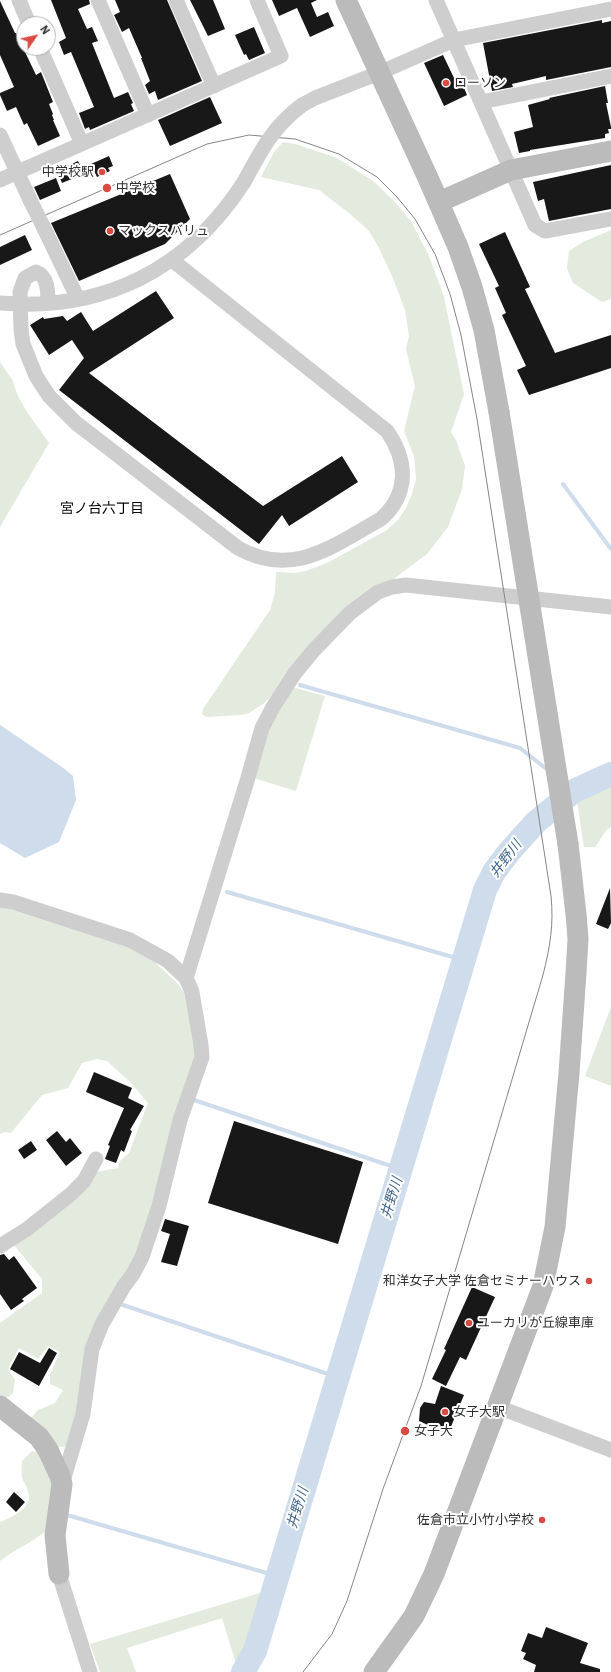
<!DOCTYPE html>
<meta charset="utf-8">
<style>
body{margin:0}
#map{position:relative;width:611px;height:1672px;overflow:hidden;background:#fff;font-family:"IBM Plex Sans",sans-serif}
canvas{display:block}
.north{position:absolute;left:16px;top:16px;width:40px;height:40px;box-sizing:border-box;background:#fff;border:1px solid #adadad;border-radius:50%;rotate:56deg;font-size:11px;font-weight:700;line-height:16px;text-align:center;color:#313131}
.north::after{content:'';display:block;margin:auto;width:14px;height:18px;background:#db4a41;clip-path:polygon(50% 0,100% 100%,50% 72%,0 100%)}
</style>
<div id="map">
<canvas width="611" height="1672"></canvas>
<div class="north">N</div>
</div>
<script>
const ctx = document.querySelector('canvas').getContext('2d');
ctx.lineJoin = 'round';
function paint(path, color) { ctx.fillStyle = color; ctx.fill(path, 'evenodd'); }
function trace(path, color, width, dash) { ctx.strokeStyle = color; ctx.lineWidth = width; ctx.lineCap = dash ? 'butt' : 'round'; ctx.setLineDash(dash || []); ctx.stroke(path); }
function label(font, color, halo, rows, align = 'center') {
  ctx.font = font + ' "IBM Plex Sans","Noto Sans JP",sans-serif'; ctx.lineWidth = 4; ctx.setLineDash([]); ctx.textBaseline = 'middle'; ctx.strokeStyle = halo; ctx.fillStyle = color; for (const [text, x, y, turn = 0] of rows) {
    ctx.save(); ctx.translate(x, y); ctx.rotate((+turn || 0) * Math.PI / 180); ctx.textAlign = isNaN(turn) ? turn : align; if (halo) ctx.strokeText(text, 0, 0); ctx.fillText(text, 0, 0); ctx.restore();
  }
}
paint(new Path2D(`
 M 283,142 L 295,144 L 337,158 L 373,181 L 394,201 L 411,221 L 429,256 L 444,297 L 464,394 L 451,432 L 456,440 L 465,466 L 462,489 L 448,527 L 427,554 L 391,581 L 263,704 L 249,713 L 241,715 L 206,717 L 202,714 L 203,709 L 270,610 L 275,592 L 276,572 L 295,573 L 306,571 L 329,562 L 387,530 L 398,520 L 406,508 L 412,494 L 416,479 L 414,456 L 404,431 L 415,386 L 406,349 L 409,336 L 405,310 L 393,278 L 378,246 L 369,231 L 349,213 L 319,190 L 261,177 L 274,152 Z
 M 611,230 L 611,299 L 602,302 L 573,283 L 567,268 L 569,251 L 583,242 Z
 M 0,362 L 13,381 L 17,394 L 27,412 L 49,443 L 0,527 Z
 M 292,687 L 325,696 L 296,791 L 257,779 L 253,776 L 267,729 Z
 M 611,779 L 611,827 C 603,831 601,840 595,847 L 584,847 L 576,795 Z
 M 0,906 L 128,947 L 150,958 L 178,984 L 186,996 L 198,1057 L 154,1207 L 80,1394 L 68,1446 L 54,1448 L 30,1419 L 38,1410 L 55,1403 L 63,1390 L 50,1384 L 50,1374 L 60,1352 L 48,1346 L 38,1359 L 19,1348 L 8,1369 L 15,1380 L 13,1393 L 4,1400 L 0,1397 L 0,1323 L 42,1293 L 42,1279 L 13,1244 L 96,1172 L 118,1168 L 120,1161 L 129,1153 L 148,1103 L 130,1082 L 107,1061 L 97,1059 L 82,1063 L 68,1088 L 42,1095 L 11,1133 L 4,1132 L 0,1134 Z
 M 611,1007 L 611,1086 L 585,1076 Z
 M 32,1451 L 43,1454 L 52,1480 L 50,1527 C 35,1542 16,1548 0,1561 L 0,1522 C 12,1517 34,1508 28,1491 C 27,1486 23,1482 22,1477 C 21,1472 22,1466 22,1461 Z
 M 270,1590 C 259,1617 257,1647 238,1670 L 222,1618 L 127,1648 L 136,1672 L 100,1672 L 90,1644 Z`), '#e3eade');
paint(new Path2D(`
 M 0,725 L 62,767 L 73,776 L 76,800 L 59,842 L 25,858 L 0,843 Z`), '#cedceb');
trace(new Path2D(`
 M 563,484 L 611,549
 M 300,685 L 520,748 L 549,771
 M 566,785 L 574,791
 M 227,892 L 463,960
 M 194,1100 L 400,1169
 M 123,1305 L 337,1377
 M 67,1515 L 277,1576`), '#cedceb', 4);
trace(new Path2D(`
 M 243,1672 L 255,1651 L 485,890 L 494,872 L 509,852 L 536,822 L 574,791 L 611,774`), '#cedceb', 24);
paint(new Path2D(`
 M 51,0 L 89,0 L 90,4 L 78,9 L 87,29 L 92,27 L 98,41 L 92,43 L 114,98 L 128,92 L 133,103 L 131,104 L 134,111 L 90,130 L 89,127 L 85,129 L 79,113 L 94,107 L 71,52 L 64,55 L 59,42 L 66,38 Z
 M 115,0 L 167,0 L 202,81 L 158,100 L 155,91 L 149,94 L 145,85 L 150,81 L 141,58 L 142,58 L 129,28 L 122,32 L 114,15 L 120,12 Z
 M 190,0 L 213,0 L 225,29 L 208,36 Z
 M 272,0 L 317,0 L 311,3 L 317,17 L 328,12 L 334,26 L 310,37 L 297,8 L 279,16 Z
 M 0,1 L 15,33 L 16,33 L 36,75 L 41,72 L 53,102 L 49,104 L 53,114 L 52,115 L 54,120 L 53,120 L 60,136 L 38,146 L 27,123 L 24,125 L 16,107 L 7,111 L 0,95 L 0,93 L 14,87 L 0,55 Z
 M 602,20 L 602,23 L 611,21 L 611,67 L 546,80 L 546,76 L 512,84 L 513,87 L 492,91 L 483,43 Z
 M 254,27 L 265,53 L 249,60 L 246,54 L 244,55 L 235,35 Z
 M 443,55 L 455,80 L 460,78 L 467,95 L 444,106 L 424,63 Z
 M 605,86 L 608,103 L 606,103 L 611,127 L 611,129 L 608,129 L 609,133 L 605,134 L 605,138 L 530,150 L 530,151 L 519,153 L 514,132 L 533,127 L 528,105 L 550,99 L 549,98 Z
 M 210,97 L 222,123 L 170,146 L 158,120 Z
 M 109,156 L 113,166 L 108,168 L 110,171 L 97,177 L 91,164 Z
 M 78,161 L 84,174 L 62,183 L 57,171 Z
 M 611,165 L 611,209 L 549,221 L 544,199 L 538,201 L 533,182 Z
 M 170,174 L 190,219 L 165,244 L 79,281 L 51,223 Z
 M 56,178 L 61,191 L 40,200 L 34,187 Z
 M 505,232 L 530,287 L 525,289 L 555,353 L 611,335 L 611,368 L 529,395 L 517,370 L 526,366 L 502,315 L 506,313 L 495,288 L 499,286 L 479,244 Z
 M 25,235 L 32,250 L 0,265 L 0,247 Z
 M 156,291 L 174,318 L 89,373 L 263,506 L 342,456 L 358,482 L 289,526 L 282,515 L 259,544 L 59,390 L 84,358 L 72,340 L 49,355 L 30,325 L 43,317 L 44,319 L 63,316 L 67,321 L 81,312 L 93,331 Z
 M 610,888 L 611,923 L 608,929 L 596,924 Z
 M 94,1072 L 132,1088 L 128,1098 L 144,1106 L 130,1130 L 132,1131 L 124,1152 L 121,1150 L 116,1163 L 105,1159 L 110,1146 L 108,1145 L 124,1108 L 86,1092 Z
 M 234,1121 L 363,1162 L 338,1244 L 208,1203 Z
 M 57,1131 L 66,1142 L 70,1138 L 82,1153 L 66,1166 L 46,1140 Z
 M 31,1141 L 37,1150 L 24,1159 L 18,1150 Z
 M 165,1219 L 189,1226 L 177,1266 L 161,1262 L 170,1234 L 161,1231 Z
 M 4,1254 L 9,1260 L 14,1256 L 37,1288 L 22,1299 L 24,1301 L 11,1310 L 0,1294 L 0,1255 Z
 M 472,1287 L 495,1297 L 466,1360 L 460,1357 L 446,1386 L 432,1379 L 446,1350 L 444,1349 Z
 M 49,1348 L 57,1353 L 39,1386 L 10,1369 L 19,1352 L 40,1363 Z
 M 441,1386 L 464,1395 L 448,1434 L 419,1421 L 420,1408 L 424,1402 L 435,1404 Z
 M 14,1492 L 25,1502 L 16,1512 L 6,1502 Z
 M 546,1627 L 588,1643 L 580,1663 L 600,1669 L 600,1672 L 534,1672 L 536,1665 L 523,1659 L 526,1653 L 521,1651 L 528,1633 L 542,1638 Z`), '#181818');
trace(new Path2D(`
 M 19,0 L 29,24
 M 98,0 L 148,115
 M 176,0 L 214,86
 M 436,0 L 535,225 L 545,231 L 611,219
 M 40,48 L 82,144
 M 481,102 L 611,76
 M 302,105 L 315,98 L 379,73 L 454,40 L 611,9
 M 0,135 L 31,202
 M 0,180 L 281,56 L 257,0
 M 43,226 L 78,299
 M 0,303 C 104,312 188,269 244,182
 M 48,303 C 48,292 48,276 36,272 L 25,278 L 20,292 L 21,329 L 23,344 L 36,376 L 49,396 L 76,423 L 238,548 C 293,579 334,545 381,519 C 409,494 408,461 387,431 L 172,260
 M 0,900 L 13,902 L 130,940 L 168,961 L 186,978 L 192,992 L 201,1045 L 202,1057 L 180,1120 L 159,1206 L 142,1257 L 133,1274 L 124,1286 L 102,1324 L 92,1349 L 83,1414 L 62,1484
 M 186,978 L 247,781 L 262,728 L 273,707 L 295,673 L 314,650 L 350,613 L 378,592 L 392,587 L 406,585 L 611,607
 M 0,1246 L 27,1229 L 71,1194 L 84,1181 L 96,1159
 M 498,1407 L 611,1450
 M 59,1574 L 90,1672`), '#cecece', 15);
trace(new Path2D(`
 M 346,0 L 428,178 L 458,247 L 472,287 L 484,330 L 499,412
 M 439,202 L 511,170 L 611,151
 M 0,1406 L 39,1437 L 48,1450 L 60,1476 L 62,1484 L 55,1535 L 59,1574
 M 374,1672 L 414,1616 L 434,1574 L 543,1286 L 555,1227 L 569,1073 L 576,973 L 578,939 L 576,914 L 568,844`), '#bbb', 21);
trace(new Path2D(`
 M 0,235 L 207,144 L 249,135 L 295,139 L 339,154 L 377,177 L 397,197 L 415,219 L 435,254 L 450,294 L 461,335 L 477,419 L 551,896 C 554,924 550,947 543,975 L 421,1386 L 383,1489 L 347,1601 L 332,1634 L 303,1672`), '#868686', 1);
trace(new Path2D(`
 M 244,182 C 262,149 272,128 302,105
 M 31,202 L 43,226`), '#cecece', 15);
trace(new Path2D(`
 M 499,412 L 568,844`), '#bbb', 21);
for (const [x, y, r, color] of [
 [446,83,4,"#db4a41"],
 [102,172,4,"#db4a41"],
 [107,188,5,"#db4a41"],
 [110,231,4,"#db4a41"],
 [589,1281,4,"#db4a41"],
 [469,1323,4,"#db4a41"],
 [445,1412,4,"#db4a41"],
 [405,1431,5,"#db4a41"],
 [542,1520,4,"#db4a41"]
]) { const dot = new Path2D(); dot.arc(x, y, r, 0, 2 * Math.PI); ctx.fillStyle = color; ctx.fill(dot); trace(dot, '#fff', 1.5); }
label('13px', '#313131', '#fff', [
 ["ローソン",454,83],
 ["中学校駅",94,172,"right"],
 ["中学校",116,188],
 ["マックスバリュ",118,231],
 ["和洋女子大学 佐倉セミナーハウス",581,1281,"right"],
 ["ユーカリが丘線車庫",477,1323],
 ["女子大駅",453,1412],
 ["女子大",414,1431],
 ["佐倉市立小竹小学校",534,1520,"right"]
], 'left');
label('14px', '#000', '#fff', [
 ["宮ノ台六丁目",102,509]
]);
label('italic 14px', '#43688f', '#fff', [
 ["井野川",506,859,-53],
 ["井野川",392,1198,-73],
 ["井野川",298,1508,-73]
]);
</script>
